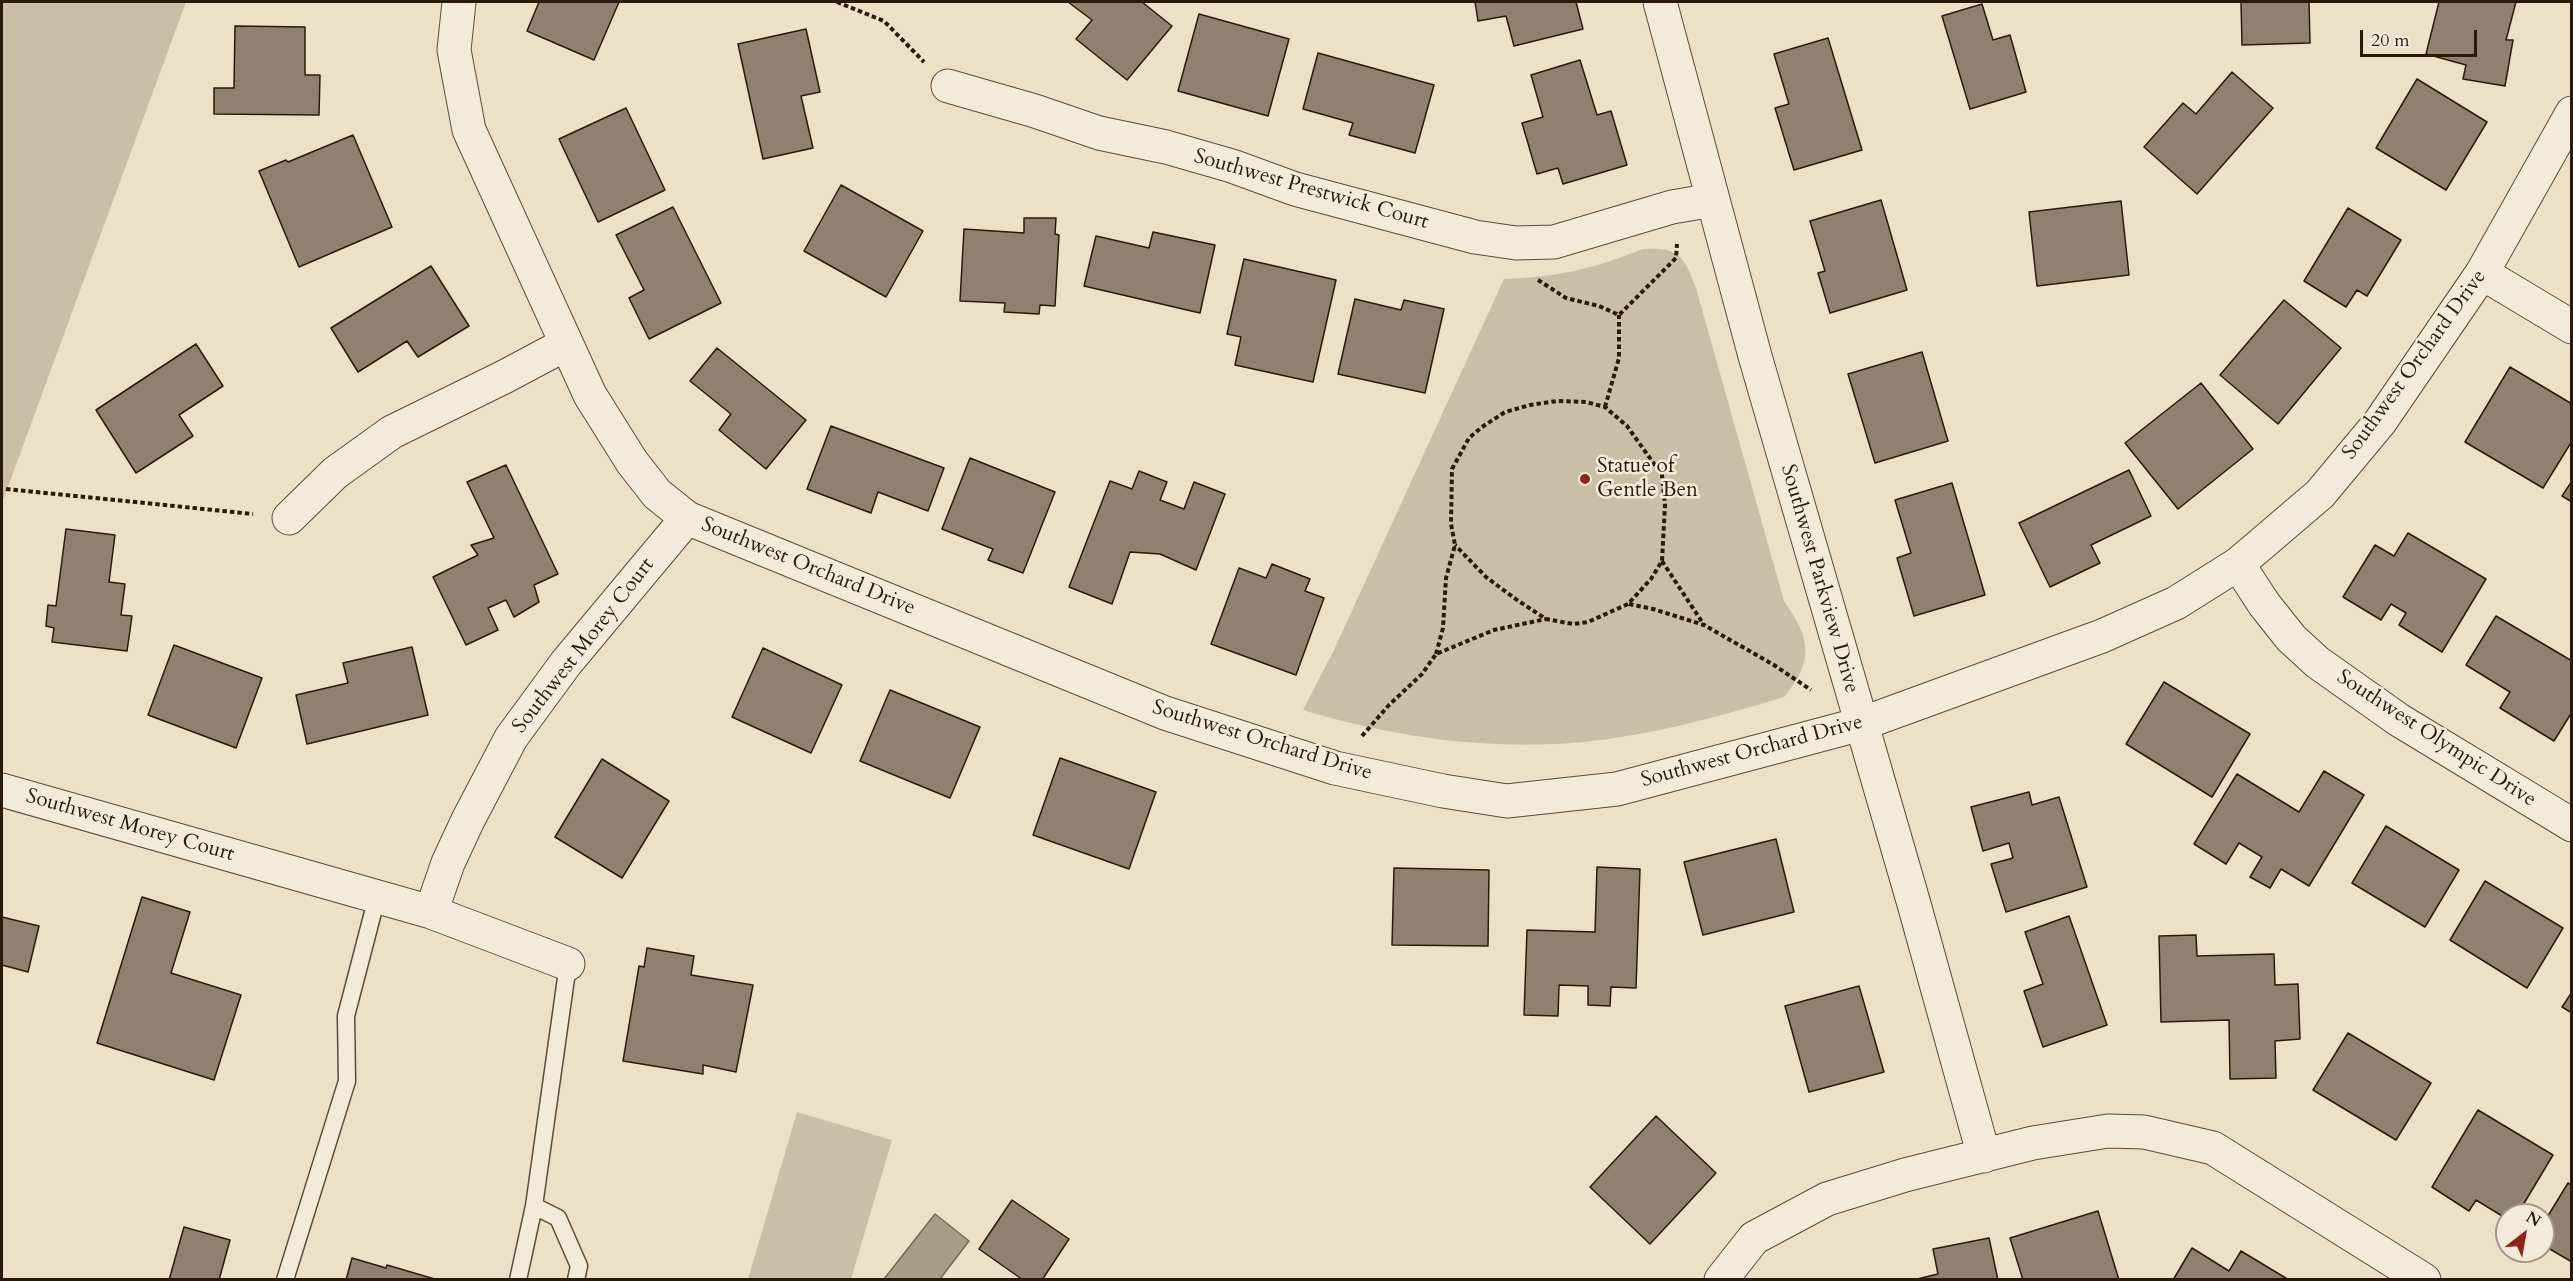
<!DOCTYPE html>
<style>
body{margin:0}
#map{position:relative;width:2573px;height:1281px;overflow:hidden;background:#ece0c6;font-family:Cardo,serif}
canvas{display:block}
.frame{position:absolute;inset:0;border:3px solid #2b1a0c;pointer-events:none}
.north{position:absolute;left:2495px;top:1203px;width:60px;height:60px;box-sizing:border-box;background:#f3ebda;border:2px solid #a39788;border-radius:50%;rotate:31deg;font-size:16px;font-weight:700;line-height:24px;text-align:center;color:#2b1a0c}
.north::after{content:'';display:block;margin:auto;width:21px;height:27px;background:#8f2418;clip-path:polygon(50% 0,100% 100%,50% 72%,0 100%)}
.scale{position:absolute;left:2360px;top:30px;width:117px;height:27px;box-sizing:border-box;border:3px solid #2b1a0c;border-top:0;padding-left:8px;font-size:18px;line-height:21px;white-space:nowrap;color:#2b1a0c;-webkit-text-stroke:4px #f3ebda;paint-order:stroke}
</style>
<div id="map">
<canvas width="2573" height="1281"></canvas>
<div class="frame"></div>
<div class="north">N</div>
<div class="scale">20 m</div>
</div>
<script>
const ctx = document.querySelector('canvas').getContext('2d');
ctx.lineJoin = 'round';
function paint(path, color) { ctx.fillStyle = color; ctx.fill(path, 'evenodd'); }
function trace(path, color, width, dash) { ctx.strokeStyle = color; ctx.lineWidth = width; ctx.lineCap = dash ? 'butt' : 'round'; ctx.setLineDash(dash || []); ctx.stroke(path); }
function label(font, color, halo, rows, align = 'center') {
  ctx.font = font + ' Cardo,serif'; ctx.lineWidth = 5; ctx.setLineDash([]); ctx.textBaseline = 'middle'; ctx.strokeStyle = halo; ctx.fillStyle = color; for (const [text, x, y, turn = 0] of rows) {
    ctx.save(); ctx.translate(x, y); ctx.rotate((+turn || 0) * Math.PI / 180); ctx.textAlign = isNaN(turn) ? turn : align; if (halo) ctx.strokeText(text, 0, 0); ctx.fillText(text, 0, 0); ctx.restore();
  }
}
paint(new Path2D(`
 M 2,2 L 186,2 L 2,503 Z
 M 1643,249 C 1679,247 1684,256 1696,288 L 1784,601 C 1810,638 1815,660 1784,697 C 1718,717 1652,735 1583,742 C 1489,751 1393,737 1303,710 L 1334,650 L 1504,279 C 1557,277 1593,269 1643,249 Z
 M 797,1112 L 892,1140 L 851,1279 L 748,1279 Z`), '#cbbea6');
const water = new Path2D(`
 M 935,1214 L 969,1241 L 940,1279 L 884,1279 Z`);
paint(water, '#aa9d87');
trace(water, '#776956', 1.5);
const building = new Path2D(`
 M 539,2 L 619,2 L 594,60 L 527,31 Z
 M 1068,2 L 1142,2 L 1172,26 L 1127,80 L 1076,39 L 1092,20 Z
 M 1475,2 L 1576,2 L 1583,29 L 1514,46 L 1506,16 L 1478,21 Z
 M 2241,2 L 2309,2 L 2310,43 L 2242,45 Z
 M 2439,2 L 2516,2 L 2506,40 L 2513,40 L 2505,86 L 2463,79 L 2466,65 L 2426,54 Z
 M 1982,4 L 1993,40 L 2010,35 L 2026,92 L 1970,109 L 1942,16 Z
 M 1199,14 L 1289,39 L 1268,116 L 1178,91 Z
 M 235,26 L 305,27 L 305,75 L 320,75 L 319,115 L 214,114 L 214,88 L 234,88 Z
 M 806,29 L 820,92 L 801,96 L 813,148 L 763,159 L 738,44 Z
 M 1828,38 L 1862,150 L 1794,170 L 1775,108 L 1789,104 L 1774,54 Z
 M 1318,53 L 1434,85 L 1415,153 L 1349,135 L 1353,123 L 1303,109 Z
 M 1580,60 L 1597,115 L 1611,111 L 1627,165 L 1563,184 L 1558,168 L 1537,174 L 1522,123 L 1543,117 L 1531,75 Z
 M 2232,72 L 2273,108 L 2197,194 L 2144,147 L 2183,103 L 2196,114 Z
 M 2417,79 L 2487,122 L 2446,190 L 2376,148 Z
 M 626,108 L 665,190 L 598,222 L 559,139 Z
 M 353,135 L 392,227 L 299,267 L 259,171 L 286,160 L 288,162 Z
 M 841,185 L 923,231 L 886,297 L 804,251 Z
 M 1881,200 L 1907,290 L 1830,313 L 1818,273 L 1825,271 L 1810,221 Z
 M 2121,201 L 2129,275 L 2037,286 L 2029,212 Z
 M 673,207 L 721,303 L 649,339 L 629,298 L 644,290 L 616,235 Z
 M 2348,208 L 2401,240 L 2367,296 L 2357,290 L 2346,307 L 2304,281 Z
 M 1024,218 L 1056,218 L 1055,234 L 1059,235 L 1055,306 L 1040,305 L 1039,314 L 1004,312 L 1005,303 L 960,301 L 964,229 L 1024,233 Z
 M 1153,232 L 1215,245 L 1200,313 L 1084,286 L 1096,236 L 1149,248 Z
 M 1244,259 L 1336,280 L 1313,382 L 1235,365 L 1241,337 L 1227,334 Z
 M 431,266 L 469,326 L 418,357 L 407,341 L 358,372 L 331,328 Z
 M 1355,299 L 1401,310 L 1404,300 L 1444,309 L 1425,393 L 1338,374 Z
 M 2284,300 L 2341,348 L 2278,424 L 2220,375 Z
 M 196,344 L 223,386 L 179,415 L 193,436 L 136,473 L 96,410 Z
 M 717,348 L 806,420 L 766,469 L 719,430 L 731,414 L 690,381 Z
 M 1922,352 L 1948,441 L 1875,463 L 1848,374 Z
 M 2510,367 L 2572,404 L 2572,441 L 2543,488 L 2465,442 Z
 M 2201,383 L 2253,449 L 2178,509 L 2125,443 Z
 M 831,426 L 944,468 L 928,511 L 878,492 L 871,513 L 807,489 Z
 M 970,458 L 1055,492 L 1023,573 L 988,560 L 993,549 L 942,529 Z
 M 506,465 L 558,574 L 534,585 L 539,602 L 514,617 L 506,600 L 488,608 L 498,630 L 466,645 L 433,577 L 478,555 L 471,545 L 494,538 L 467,482 Z
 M 2129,470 L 2151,516 L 2091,545 L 2100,563 L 2050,587 L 2019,523 Z
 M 1139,471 L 1167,482 L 1160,500 L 1184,509 L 1194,482 L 1225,494 L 1196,570 L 1160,554 L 1130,552 L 1112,604 L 1069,587 L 1110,481 L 1132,489 Z
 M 2572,481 L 2572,502 L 2562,496 Z
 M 1952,483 L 1985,595 L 1914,616 L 1897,558 L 1911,553 L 1895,500 Z
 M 66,529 L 115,535 L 109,582 L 125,584 L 121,615 L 132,616 L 127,651 L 52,642 L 54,628 L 46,626 L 48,605 L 56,606 Z
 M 2408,533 L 2486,579 L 2442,652 L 2399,625 L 2406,613 L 2391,604 L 2381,620 L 2343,597 L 2375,545 L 2394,556 Z
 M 1272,564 L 1310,579 L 1305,591 L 1324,598 L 1296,675 L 1211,644 L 1239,568 L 1266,578 Z
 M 2496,616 L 2572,661 L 2572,712 L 2554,741 L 2500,708 L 2510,692 L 2466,665 Z
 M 174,645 L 262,678 L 236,748 L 148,715 Z
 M 412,647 L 428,715 L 307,744 L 296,695 L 348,683 L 343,663 Z
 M 763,648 L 842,685 L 811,753 L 732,717 Z
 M 2164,682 L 2250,734 L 2212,797 L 2126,744 Z
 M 890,690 L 980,727 L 950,798 L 860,761 Z
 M 1060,758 L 1156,792 L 1129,869 L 1033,835 Z
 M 602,759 L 669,801 L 622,878 L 555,837 Z
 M 2324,771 L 2364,795 L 2309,886 L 2281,869 L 2270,888 L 2250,877 L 2262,857 L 2239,843 L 2226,864 L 2194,844 L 2237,774 L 2299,812 Z
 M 2029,792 L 2032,805 L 2059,797 L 2087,887 L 2006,912 L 1991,864 L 2013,858 L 2009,843 L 1983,851 L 1971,807 Z
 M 2386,826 L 2459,870 L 2425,927 L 2352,883 Z
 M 1776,839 L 1794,912 L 1703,935 L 1684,862 Z
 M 1597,867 L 1640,869 L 1636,988 L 1611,987 L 1610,1006 L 1588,1005 L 1588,986 L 1559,985 L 1558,1016 L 1524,1015 L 1527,930 L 1595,932 Z
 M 1394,868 L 1489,870 L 1488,946 L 1392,945 Z
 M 2485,881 L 2563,928 L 2527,988 L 2450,940 Z
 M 142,897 L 190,912 L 171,973 L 241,995 L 214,1080 L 97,1043 Z
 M 2069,916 L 2107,1025 L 2043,1047 L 2024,991 L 2043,984 L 2025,932 Z
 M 2,917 L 39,926 L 28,972 L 2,965 Z
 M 2196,935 L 2197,956 L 2274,954 L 2275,985 L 2298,984 L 2300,1039 L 2275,1041 L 2276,1078 L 2230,1079 L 2229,1020 L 2161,1022 L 2159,936 Z
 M 647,948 L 694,956 L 691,975 L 753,985 L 736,1072 L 703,1065 L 703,1074 L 623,1061 L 639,966 L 644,967 Z
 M 1859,986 L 1884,1072 L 1809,1092 L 1785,1006 Z
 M 2572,992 L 2572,1013 L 2562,1007 Z
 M 2348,1033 L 2431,1083 L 2396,1140 L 2313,1090 Z
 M 2478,1110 L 2553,1155 L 2517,1215 L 2507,1215 L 2507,1219 L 2476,1200 L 2469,1211 L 2432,1187 Z
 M 1656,1116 L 1716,1173 L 1650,1244 L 1590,1187 Z
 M 2568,1183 L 2572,1185 L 2572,1262 L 2543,1245 L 2543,1224 Z
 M 1012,1200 L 1069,1239 L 1042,1280 L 1023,1280 L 979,1249 Z
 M 2098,1211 L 2119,1280 L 2023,1280 L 2010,1238 Z
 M 184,1227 L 230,1240 L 219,1280 L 169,1280 Z
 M 1989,1238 L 1998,1280 L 1913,1280 L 1938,1274 L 1933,1249 Z
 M 2192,1248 L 2229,1271 L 2241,1251 L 2289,1280 L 2173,1280 Z
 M 352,1258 L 386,1268 L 387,1265 L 438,1280 L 346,1280 Z`);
paint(building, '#8f816d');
trace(building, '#2b1a0c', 1.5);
const service = new Path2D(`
 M 534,1206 L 558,1218 L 579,1266 L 576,1280
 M 285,1280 L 347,1081 L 346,1016 L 377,897
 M 518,1280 L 534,1206 L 568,964`);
const minor = new Path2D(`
 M 459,2 L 454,50 L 469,130 L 590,395 L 632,462 L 657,494 L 687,518 L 1165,713 L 1335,768 L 1443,791 L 1507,801 L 1617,789 L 1861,724 L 2102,636 L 2176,603 L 2238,564 L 2320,494 L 2380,422 L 2482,273 L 2572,113
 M 1660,2 L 1755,356 L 1914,904 L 1984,1156
 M 948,86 L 1035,111 L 1099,133 L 1166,147 L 1232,166 L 1295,189 L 1475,237 L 1516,243 L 1554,242 L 1672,207 L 1713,200
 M 2482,273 L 2572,327
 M 289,518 L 335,473 L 392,432 L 504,377 L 566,344
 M 2238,564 L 2264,604 L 2291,638 L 2317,662 L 2399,720 L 2572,825
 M 2,790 L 431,912 L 568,964
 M 431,912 L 448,863 L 468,820 L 511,738 L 566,663 L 687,518
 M 1721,1280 L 1754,1238 L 1827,1199 L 1905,1175 L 2033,1143 L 2108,1131 L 2144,1132 L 2213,1148 L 2424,1280`);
trace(service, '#5b4c3a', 19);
trace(minor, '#5b4c3a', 35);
trace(new Path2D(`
 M 837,2 L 884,21 L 924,62
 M 1538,280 L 1566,298 L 1599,306 L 1619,315 L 1676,258 L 1677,244
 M 1605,407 L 1619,358 L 1619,315
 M 6,489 L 253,514
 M 1662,561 L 1704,625
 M 1629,604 L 1653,609 L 1704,625 L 1774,665 L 1811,690
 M 1436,654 L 1443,628 L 1446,578 L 1455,545 L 1451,524 L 1452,469 L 1469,438 L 1482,427 L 1505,412 L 1530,405 L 1557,401 L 1586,402 L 1605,407 L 1627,426 L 1662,475 L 1665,505 L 1662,561 L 1651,579 L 1628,604 L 1588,622 L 1573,624 L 1546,619 L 1517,600 L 1486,577 L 1455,545
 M 1362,736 L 1389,705 L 1422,674 L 1436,654 L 1494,630 L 1546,619`), '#2b1a0c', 4, [4.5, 3]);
trace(service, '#f3ebda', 16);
trace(minor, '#f3ebda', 33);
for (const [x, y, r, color] of [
 [1585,479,6,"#8f2418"]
]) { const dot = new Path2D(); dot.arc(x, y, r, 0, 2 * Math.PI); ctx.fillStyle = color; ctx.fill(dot); trace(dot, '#f3ebda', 2); }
label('21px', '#2b1a0c', '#f3ebda', [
 ["Southwest Prestwick Court",1311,190,16],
 ["Southwest Orchard Drive",2415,365,-54],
 ["Southwest Orchard Drive",808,567,22],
 ["Southwest Parkview Drive",1819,579,74],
 ["Southwest Morey Court",584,646,-52],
 ["Southwest Olympic Drive",2436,739,33],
 ["Southwest Orchard Drive",1262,741,17],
 ["Southwest Orchard Drive",1752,752,-15],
 ["Southwest Morey Court",130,826,16]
]);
label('21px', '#2b1a0c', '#f3ebda', [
 ["Statue of",1597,467],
 ["Gentle Ben",1597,491]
], 'left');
</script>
